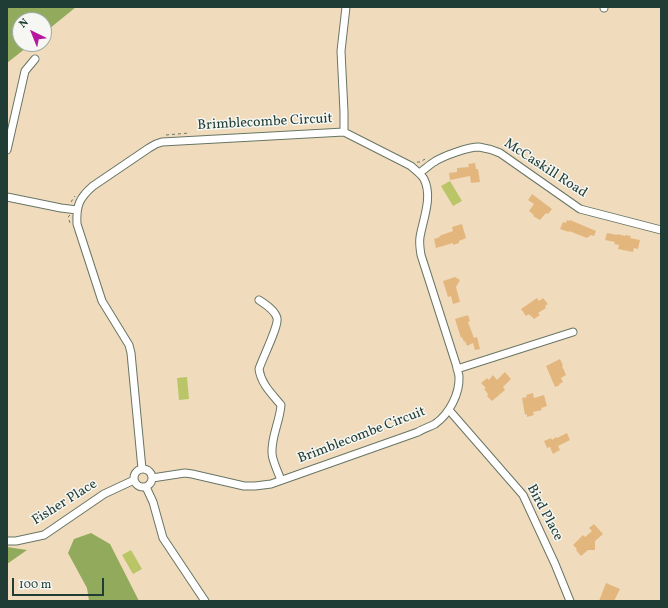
<!DOCTYPE html>
<style>
body{margin:0}
#map{position:relative;width:668px;height:608px;overflow:hidden;background:#f0dcbd;font-family:Vollkorn,serif}
canvas{display:block}
.frame{position:absolute;inset:0;border:8px solid #1f3d34;pointer-events:none}
.north{position:absolute;left:12px;top:12px;width:40px;height:40px;box-sizing:border-box;background:#f6f6f2;border:1px solid #a0aca6;border-radius:50%;rotate:317deg;font-size:11px;font-weight:700;line-height:16px;text-align:center;color:#1f3d34}
.north::after{content:'';display:block;margin:auto;width:14px;height:18px;background:#b5179e;clip-path:polygon(50% 0,100% 100%,50% 72%,0 100%)}
.scale{position:absolute;left:12px;top:578px;width:92px;height:18px;box-sizing:border-box;border:2px solid #1f3d34;border-top:0;padding-left:5px;font-size:12px;line-height:14px;white-space:nowrap;color:#1f3d34;-webkit-text-stroke:3px #f6f6f2;paint-order:stroke}
</style>
<div id="map">
<canvas width="668" height="608"></canvas>
<div class="frame"></div>
<div class="north">N</div>
<div class="scale">100 m</div>
</div>
<script>
const ctx = document.querySelector('canvas').getContext('2d');
ctx.lineJoin = 'round';
function paint(path, color) { ctx.fillStyle = color; ctx.fill(path, 'evenodd'); }
function trace(path, color, width, dash) { ctx.strokeStyle = color; ctx.lineWidth = width; ctx.lineCap = dash ? 'butt' : 'round'; ctx.setLineDash(dash || []); ctx.stroke(path); }
function label(font, color, halo, rows, align = 'center') {
  ctx.font = font + ' Vollkorn,serif'; ctx.lineWidth = 3; ctx.setLineDash([]); ctx.textBaseline = 'middle'; ctx.strokeStyle = halo; ctx.fillStyle = color; for (const [text, x, y, turn = 0] of rows) {
    ctx.save(); ctx.translate(x, y); ctx.rotate((+turn || 0) * Math.PI / 180); ctx.textAlign = isNaN(turn) ? turn : align; if (halo) ctx.strokeText(text, 0, 0); ctx.fillText(text, 0, 0); ctx.restore();
  }
}
paint(new Path2D(`
 M 450,181 L 462,201 L 453,206 L 441,186 Z
 M 187,377 L 189,399 L 179,400 L 177,378 Z
 M 131,550 L 142,569 L 133,574 L 122,555 Z`), '#b9c567');
paint(new Path2D(`
 M 7,7 L 76,7 L 44,33 L 44,20 L 20,20 L 20,44 L 31,44 L 7,63 Z
 M 91,533 L 110,544 L 139,601 L 89,601 L 87,588 L 68,553 L 74,539 Z
 M 7,547 L 27,550 L 7,564 Z`), '#92aa5c');
paint(new Path2D(`
 M 475,163 L 476,169 L 478,169 L 480,182 L 471,183 L 470,176 L 450,180 L 449,173 L 457,172 L 457,168 L 469,167 L 468,164 Z
 M 532,194 L 552,209 L 548,214 L 546,213 L 540,220 L 533,216 L 534,215 L 529,211 L 534,204 L 528,200 Z
 M 567,220 L 569,221 L 570,220 L 596,231 L 594,236 L 590,235 L 589,237 L 588,237 L 587,238 L 569,231 L 569,232 L 560,229 L 563,222 L 566,223 Z
 M 462,224 L 466,238 L 459,241 L 459,243 L 453,245 L 453,243 L 436,248 L 434,239 L 440,237 L 439,236 L 453,231 L 452,227 Z
 M 607,233 L 617,235 L 617,234 L 625,236 L 625,235 L 631,236 L 630,238 L 640,240 L 638,249 L 634,248 L 633,252 L 618,249 L 619,245 L 614,244 L 615,242 L 605,240 Z
 M 455,277 L 460,280 L 456,287 L 460,302 L 453,304 L 451,296 L 448,297 L 443,281 Z
 M 537,298 L 539,301 L 543,298 L 548,304 L 545,306 L 546,308 L 538,313 L 540,315 L 534,319 L 530,315 L 529,315 L 529,314 L 526,316 L 521,309 Z
 M 468,315 L 470,321 L 468,322 L 474,338 L 477,337 L 480,349 L 475,350 L 473,343 L 467,346 L 465,341 L 464,342 L 462,337 L 461,338 L 455,319 Z
 M 560,359 L 563,365 L 562,366 L 566,375 L 561,378 L 563,382 L 559,384 L 560,385 L 555,387 L 546,366 Z
 M 505,372 L 511,379 L 503,387 L 505,390 L 492,401 L 487,396 L 488,394 L 484,389 L 486,388 L 481,383 L 487,378 L 489,380 L 493,375 L 497,380 Z
 M 533,393 L 534,398 L 544,395 L 547,406 L 541,408 L 542,410 L 533,412 L 534,415 L 527,417 L 527,414 L 525,415 L 522,398 L 527,397 L 526,395 Z
 M 567,433 L 570,440 L 558,446 L 560,450 L 553,454 L 550,447 L 547,448 L 544,441 L 551,438 L 552,440 L 556,437 L 557,438 Z
 M 594,524 L 603,534 L 595,541 L 595,550 L 588,550 L 581,556 L 576,550 L 577,549 L 573,545 L 583,535 L 585,537 L 592,531 L 589,528 Z
 M 606,583 L 620,589 L 614,601 L 599,601 Z`), '#e3b67e');
const minor = new Path2D(`
 M 604,7 L 604,8
 M 344,132 L 344,112 L 341,51 L 346,7
 M 7,150 L 25,71 L 35,59
 M 419,173 C 424,170 429,165 434,162 C 443,156 468,147 479,147 C 486,148 493,150 500,153 L 580,209 L 661,230
 M 7,197 L 61,208 L 77,210
 M 259,300 C 265,304 275,310 277,318 C 279,326 262,359 259,369 C 261,384 272,394 281,405 C 280,421 271,437 272,453 C 272,460 278,472 281,480
 M 457,369 L 573,332
 M 449,410 L 523,495 L 555,564 L 570,601
 M134 478a9 9 0 1 1 18 0a9 9 0 1 1-18 0Z
 M 142,469 L 131,353 L 129,345 L 102,301 L 77,224 C 76,206 79,198 93,186 L 149,148 L 156,144 L 162,142 L 344,132 L 411,166 C 415,170 421,174 424,179 C 433,197 423,219 420,237 C 419,243 420,249 421,255 L 456,364 C 457,368 458,372 459,376 C 460,394 449,414 435,424 C 429,427 423,429 418,432 L 271,484 L 255,486 L 244,486 L 192,474 L 185,473 L 152,478
 M 146,487 L 153,502 L 163,538 L 205,601
 M 7,541 L 16,541 L 44,535 L 104,494 L 134,480`);
trace(minor, '#687564', 9);
trace(new Path2D(`
 M 166,135 L 189,133
 M 417,162 L 420,162 L 425,159
 M 71,202 L 75,196
 M 70,215 L 68,217 L 70,223`), '#687564', 1, [3, 3]);
trace(minor, '#fff', 7);
label('14px', '#1f3d34', '#f6f6f2', [
 ["Brimblecombe Circuit",265,123,-3],
 ["McCaskill Road",545,169,33],
 ["Brimblecombe Circuit",362,436,-21],
 ["Fisher Place",65,503,-32],
 ["Bird Place",544,513,62]
]);
</script>
